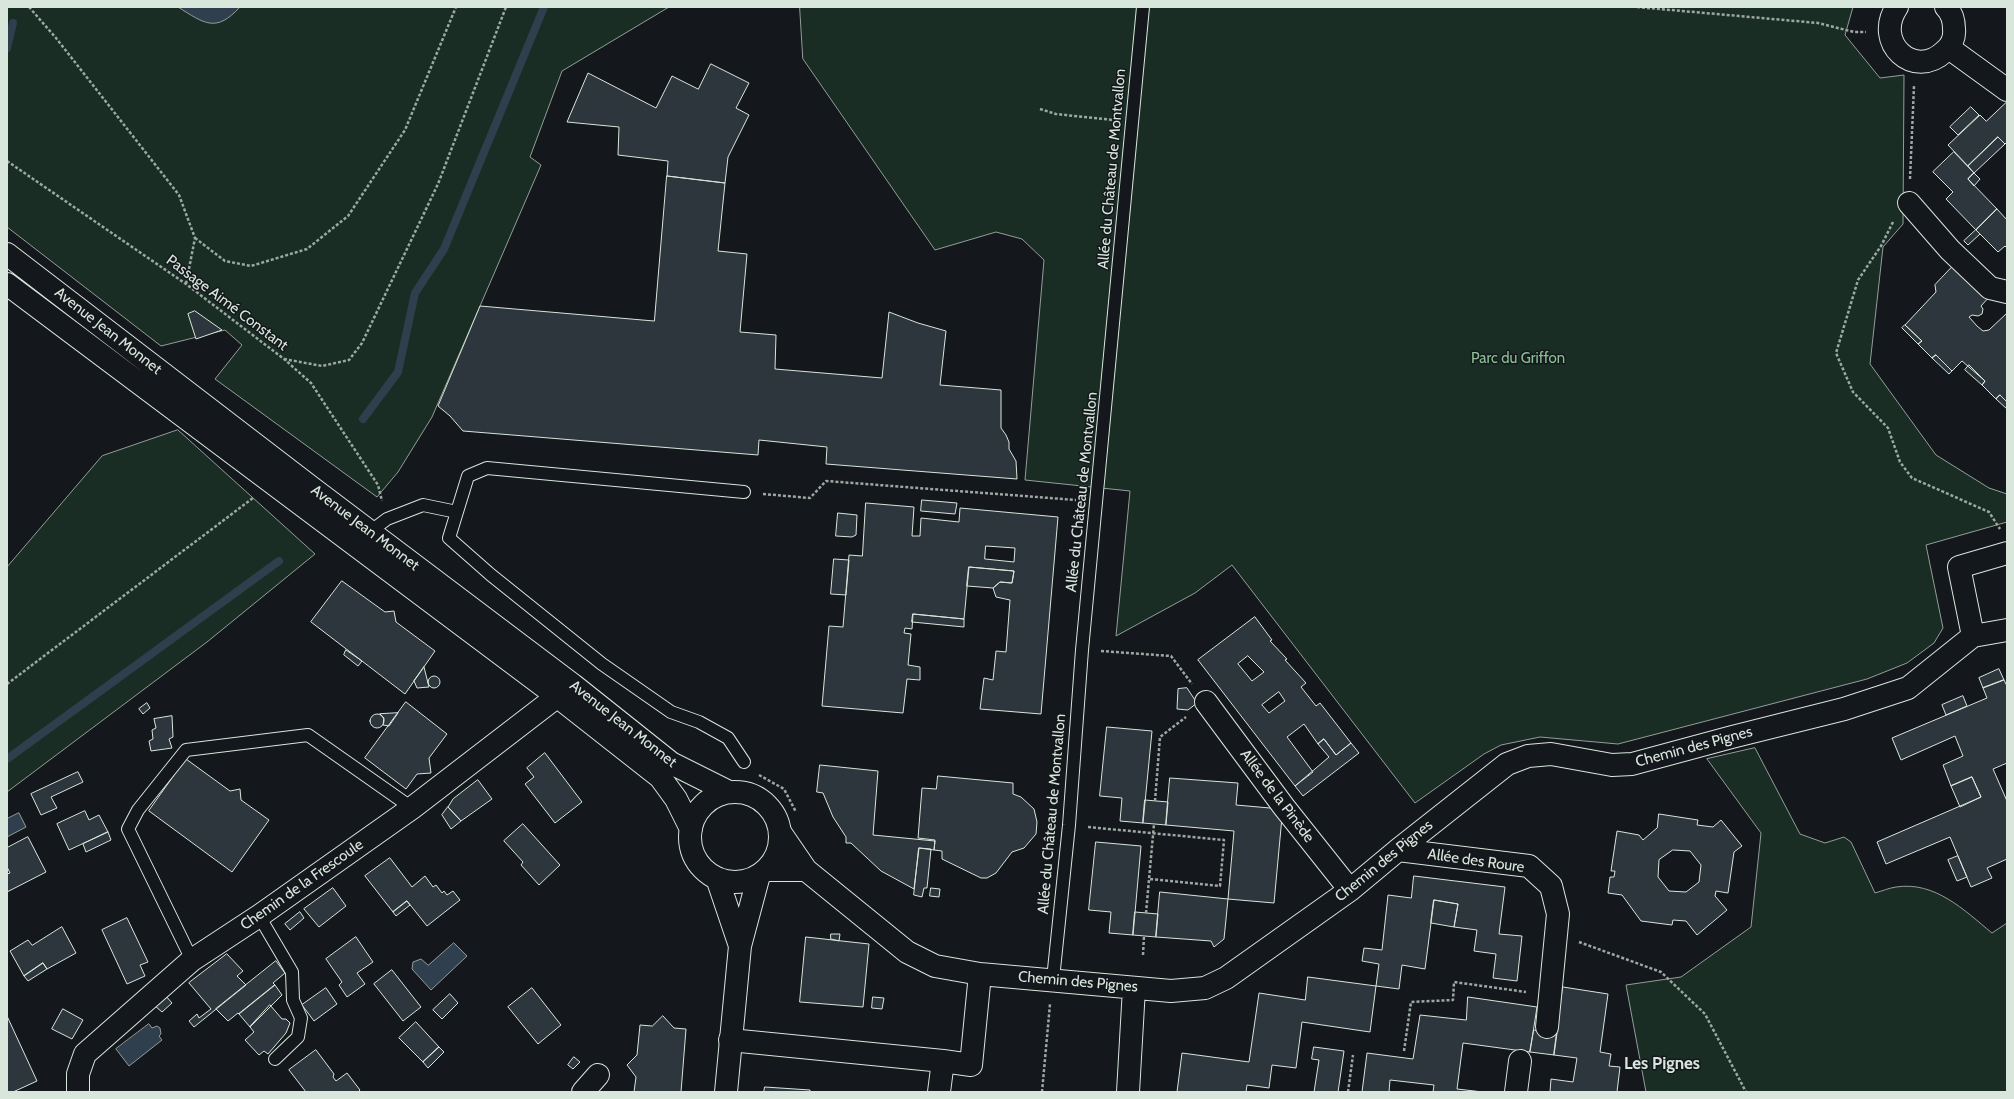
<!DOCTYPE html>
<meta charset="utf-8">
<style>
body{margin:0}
#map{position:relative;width:2014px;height:1099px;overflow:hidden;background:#14181c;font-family:Cabin,sans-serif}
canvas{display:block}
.frame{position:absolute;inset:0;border:8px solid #d8e6dc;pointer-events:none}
</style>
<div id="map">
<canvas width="2014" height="1099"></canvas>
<div class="frame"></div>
</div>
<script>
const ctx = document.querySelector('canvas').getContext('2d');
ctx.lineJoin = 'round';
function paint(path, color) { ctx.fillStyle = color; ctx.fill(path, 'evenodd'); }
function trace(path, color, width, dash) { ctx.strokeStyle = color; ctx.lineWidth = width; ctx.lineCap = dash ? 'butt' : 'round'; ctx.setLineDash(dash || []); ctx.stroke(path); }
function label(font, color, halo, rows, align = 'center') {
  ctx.font = font + ' Cabin,sans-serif'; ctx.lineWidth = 3; ctx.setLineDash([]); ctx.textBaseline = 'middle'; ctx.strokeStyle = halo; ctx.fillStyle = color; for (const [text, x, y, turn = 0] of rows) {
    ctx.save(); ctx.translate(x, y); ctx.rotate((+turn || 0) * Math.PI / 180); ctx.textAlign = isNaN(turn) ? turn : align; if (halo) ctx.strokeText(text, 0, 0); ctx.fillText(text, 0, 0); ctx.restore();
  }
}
const green = new Path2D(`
 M 7,7 L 669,7 L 562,71 L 530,157 L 541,165 L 432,417 L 398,472 L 377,497 L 215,379 L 242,345 L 225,330 L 161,346 L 7,227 Z
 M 800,7 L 1853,7 L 1845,35 L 1880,78 L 1904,75 L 1903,224 L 1883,247 L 1870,364 L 1936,455 L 1989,488 L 2007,494 L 2007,522 L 1926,545 L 1943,628 L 1934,643 L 1907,663 L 1867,679 L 1618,744 L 1540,737 L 1501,745 L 1484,754 L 1415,803 L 1232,565 L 1195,593 L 1116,636 L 1130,491 L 1025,480 L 1044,260 L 1022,239 L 996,232 L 935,250 L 803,59 Z
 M 178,430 L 315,554 L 207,642 L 7,792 L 7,567 L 102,456 Z
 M 1755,748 L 1800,834 L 1825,843 L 1844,837 L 1851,842 L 1875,893 C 1882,891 1889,888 1896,887 C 1935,881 1964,910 1992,933 L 2007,923 L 2007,1092 L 1646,1092 L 1626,985 L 1681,977 L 1751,927 L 1761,833 L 1707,759 Z`);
paint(green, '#1a2d24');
trace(green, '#939e99', 1);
const water = new Path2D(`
 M 178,7 L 240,7 C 216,33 205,24 178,7 Z
 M 19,813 L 26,827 L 7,837 L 7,819 Z
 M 454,943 L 467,956 L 431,990 L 412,969 L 413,962 L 421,959 L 428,965 Z
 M 149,1024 L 152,1028 L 157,1026 L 160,1028 L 161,1034 L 159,1036 L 162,1040 L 129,1066 L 116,1049 Z`);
paint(water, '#2f3f4d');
trace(water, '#939e99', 1);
trace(new Path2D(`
 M 7,48 L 13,23
 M 363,419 L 398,372 L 415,293 L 444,249 L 544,7
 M 7,759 L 279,561`), '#2f3f4d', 8);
const building = new Path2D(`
 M 711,64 L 749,83 L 736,108 L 749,115 L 728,157 L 725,183 L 667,176 L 668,161 L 618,155 L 619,127 L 567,122 L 588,73 L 656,108 L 672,76 L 698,89 Z
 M 2007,102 L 2007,142 L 2005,144 L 1998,137 L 1968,166 L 1948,145 L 1980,115 L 1986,121 Z
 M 1971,107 L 1979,115 L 1958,135 L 1950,127 Z
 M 1998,137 L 2005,144 L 1974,173 L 1968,166 Z
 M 1954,152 L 1974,173 L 1968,179 L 1997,209 L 1976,230 L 1946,199 L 1953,192 L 1933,172 Z
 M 1974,173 L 1980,179 L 1974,186 L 1968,179 Z
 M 667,176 L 725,183 L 718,251 L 747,254 L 740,332 L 776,335 L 775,369 L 882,378 L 889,312 L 918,323 L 946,331 L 940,385 L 1001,390 L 1001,428 L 1006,435 L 1009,442 L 1009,449 L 1016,461 L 1017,479 L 826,464 L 827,447 L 759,440 L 758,455 L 463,431 L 450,416 L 438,406 L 480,306 L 654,321 Z
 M 1997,209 L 2007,220 L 2007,248 L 2005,246 L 1998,252 L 1976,230 Z
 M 1976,230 L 1980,234 L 1968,245 L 1964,241 Z
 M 1956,263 L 1990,296 L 1981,306 L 1983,309 L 1982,314 L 1978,316 L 1972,315 L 1969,317 L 1977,326 L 1983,331 L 1989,330 L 2007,313 L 2007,402 L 2000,395 L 1996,399 L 1982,385 L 1985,381 L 1962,361 L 1952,371 L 1936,355 L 1932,358 L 1918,344 L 1922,341 L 1905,325 L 1936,292 L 1935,285 Z
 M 195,311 L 222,330 L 196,339 L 188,314 Z
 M 1905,325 L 1922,341 L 1918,344 L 1902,328 Z
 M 1936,355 L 1952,371 L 1949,374 L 1932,358 Z
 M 1969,365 L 1985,381 L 1982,385 L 1965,370 Z
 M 2000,395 L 2007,402 L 2007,409 L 1996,399 Z
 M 922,500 L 957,503 L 955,514 L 921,511 Z
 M 866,503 L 914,507 L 912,536 L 920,536 L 921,518 L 959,522 L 960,508 L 1058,517 L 1041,714 L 980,709 L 984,678 L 993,680 L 996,651 L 1006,652 L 1010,600 L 996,597 L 993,588 L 1000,582 L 1012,583 L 1014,571 L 969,567 L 964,619 L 913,614 L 912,629 L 905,628 L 904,633 L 911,634 L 908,665 L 920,667 L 920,680 L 907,679 L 903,713 L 822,706 L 829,626 L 843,627 L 849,555 L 862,556 ZM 986,546 L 1015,548 L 1014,562 L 985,559 Z
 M 838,513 L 857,515 L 856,535 L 852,537 L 836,536 Z
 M 834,559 L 849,560 L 846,595 L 831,594 Z
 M 969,567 L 1014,571 L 1012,583 L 1000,582 L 993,588 L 967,586 Z
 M 342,581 L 385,612 L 394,611 L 396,622 L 435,651 L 405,694 L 311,622 Z
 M 913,614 L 964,619 L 964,627 L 912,622 Z
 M 1255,617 L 1272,640 L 1270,641 L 1287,659 L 1285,660 L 1306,683 L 1301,687 L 1316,706 L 1320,703 L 1351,743 L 1336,755 L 1324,739 L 1318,744 L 1304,724 L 1287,737 L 1313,772 L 1295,786 L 1198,660 ZM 1248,656 L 1264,672 L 1252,681 L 1238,664 ZM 1279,692 L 1285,701 L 1269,713 L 1262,705 Z
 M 346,650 L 362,661 L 358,666 L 344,655 Z
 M 424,667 L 429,687 L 417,688 L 414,681 Z
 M 1999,669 L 2004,680 L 1983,688 L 1979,678 Z
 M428 682a6 6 0 1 1 12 0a6 6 0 1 1-12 0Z
 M 2004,680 L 2007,686 L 2007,763 L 1993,769 L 2007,801 L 2007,859 L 1987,868 L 1992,878 L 1971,887 L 1950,837 L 1886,864 L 1877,842 L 1981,797 L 1972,777 L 1951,786 L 1943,765 L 1963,756 L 1955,736 L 1901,760 L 1892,738 L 1987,698 L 1983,688 Z
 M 1187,688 L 1197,703 L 1188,710 L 1177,709 L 1178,689 Z
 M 1963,696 L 1967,706 L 1946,715 L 1942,705 Z
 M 406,702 L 447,734 L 429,758 L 431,773 L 417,774 L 406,789 L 365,758 Z
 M 147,703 L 150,708 L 143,714 L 139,709 Z
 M 398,713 L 389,726 L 383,725 L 384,718 L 380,714 Z
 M370 721a7 7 0 1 1 14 0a7 7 0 1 1-14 0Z
 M 172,716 L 173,737 L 169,739 L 172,748 L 151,751 L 149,741 L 153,739 L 152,730 L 156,728 L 154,719 Z
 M 1107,727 L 1152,731 L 1143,823 L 1120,821 L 1122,798 L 1100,796 Z
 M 1324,739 L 1336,755 L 1351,743 L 1359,753 L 1303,796 L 1295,786 L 1329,757 L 1318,744 Z
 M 545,753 L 582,802 L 555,823 L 525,784 L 534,777 L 527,768 Z
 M 186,759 L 230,791 L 240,789 L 241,800 L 269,820 L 232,872 L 149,811 Z
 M 820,765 L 878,771 L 873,835 L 935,841 L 934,850 L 919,848 L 914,889 L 881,871 L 851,843 L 846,843 L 846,837 L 833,817 L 823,793 L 817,792 Z
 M 78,772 L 83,782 L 51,797 L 57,808 L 41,815 L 31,794 Z
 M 938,776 L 1013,783 L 1013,794 L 1021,797 L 1034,809 L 1037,822 L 1036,834 L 1024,848 L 1012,852 L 996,873 L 987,878 L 981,878 L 942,859 L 942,851 L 934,850 L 935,840 L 918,838 L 922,788 L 936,789 Z
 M 1972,777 L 1981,797 L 1960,807 L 1951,786 Z
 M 1170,778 L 1238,783 L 1236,805 L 1270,808 L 1273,805 L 1282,817 L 1274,903 L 1228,899 L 1234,831 L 1166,825 Z
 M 478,780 L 492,799 L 461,821 L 448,807 L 453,799 Z
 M 1145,800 L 1168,802 L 1166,825 L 1143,823 Z
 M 448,807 L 461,821 L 451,829 L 442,815 Z
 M 85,811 L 89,820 L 99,815 L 108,832 L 69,850 L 57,824 Z
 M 1659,814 L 1698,820 L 1697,825 L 1713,827 L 1721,820 L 1742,846 L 1734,852 L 1728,893 L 1716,891 L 1715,896 L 1727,910 L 1697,935 L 1686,921 L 1673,920 L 1672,925 L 1641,921 L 1622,895 L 1608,893 L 1610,877 L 1614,877 L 1615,871 L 1611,871 L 1617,831 L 1639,835 L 1643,840 L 1657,828 ZM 1673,850 L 1690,851 L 1701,865 L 1699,882 L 1686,892 L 1669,891 L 1658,877 L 1659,860 Z
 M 523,824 L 560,865 L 539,885 L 521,865 L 523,862 L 504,841 Z
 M 108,832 L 111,840 L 86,852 L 83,844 Z
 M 28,837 L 46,872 L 7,892 L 7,874 L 10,873 L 7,867 L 7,848 Z
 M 1096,842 L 1141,846 L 1133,935 L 1109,933 L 1111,912 L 1089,910 Z
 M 919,848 L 931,849 L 927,888 L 924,888 L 922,897 L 914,895 Z
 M 1958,856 L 1967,877 L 1957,881 L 1948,860 Z
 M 390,858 L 412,887 L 425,876 L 433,887 L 436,885 L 442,893 L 444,891 L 447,895 L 453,891 L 460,900 L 427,926 L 407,901 L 393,912 L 365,876 Z
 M 1414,876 L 1505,887 L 1499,934 L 1522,936 L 1517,981 L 1493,978 L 1496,954 L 1474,951 L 1477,930 L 1454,927 L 1458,904 L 1434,900 L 1425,969 L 1402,965 L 1399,989 L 1376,986 L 1379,964 L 1362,961 L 1364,948 L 1382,950 L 1388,895 L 1411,898 Z
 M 333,888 L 346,906 L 319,927 L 304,909 Z
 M 931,888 L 940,889 L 939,897 L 930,896 Z
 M 1160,892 L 1228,899 L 1224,939 L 1214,947 L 1211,941 L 1156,937 Z
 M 1434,900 L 1458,904 L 1454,927 L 1431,923 Z
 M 407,901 L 410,905 L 396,916 L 393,912 Z
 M 300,912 L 304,918 L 290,930 L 285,924 Z
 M 1135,912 L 1158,914 L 1156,937 L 1133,935 Z
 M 127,918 L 148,962 L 140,965 L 145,976 L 127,984 L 102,930 Z
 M 62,927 L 76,953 L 47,969 L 43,963 L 24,976 L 10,951 L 28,940 L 32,945 Z
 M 831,934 L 840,934 L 839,941 L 831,939 Z
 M 356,937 L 373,962 L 357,973 L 365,984 L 347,997 L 339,985 L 342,982 L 326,959 Z
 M 806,937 L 869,944 L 863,1007 L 800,1002 Z
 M 227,954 L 243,971 L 237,976 L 246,985 L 194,1027 L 189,1021 L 197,1014 L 199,1018 L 211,1009 L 189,983 Z
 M 276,961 L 285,973 L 273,983 L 275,985 L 239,1014 L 238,1013 L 228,1021 L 216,1009 Z
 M 43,963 L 47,969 L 28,981 L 24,976 Z
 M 392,970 L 421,1007 L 403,1021 L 374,984 Z
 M 1308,977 L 1376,986 L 1370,1032 L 1302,1022 L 1296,1068 L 1272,1065 L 1269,1088 L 1247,1085 L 1246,1092 L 1177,1092 L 1182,1053 L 1249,1062 L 1259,993 L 1305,1000 Z
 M 275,985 L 282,995 L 250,1027 L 239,1014 Z
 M 1563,987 L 1608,994 L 1600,1052 L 1611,1054 L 1609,1066 L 1620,1067 L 1617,1092 L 1550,1092 L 1551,1079 L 1573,1082 L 1577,1058 L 1554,1055 Z
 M 326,988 L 337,1004 L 314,1021 L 302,1005 Z
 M 532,988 L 561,1025 L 538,1044 L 508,1007 Z
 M 450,994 L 458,1003 L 442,1019 L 433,1010 Z
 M 165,995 L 172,1003 L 162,1012 L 154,1005 Z
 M 873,997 L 884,998 L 882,1009 L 872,1008 Z
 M 1468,997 L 1537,1007 L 1530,1052 L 1463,1043 L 1457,1089 L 1483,1092 L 1433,1092 L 1434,1085 L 1390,1080 L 1389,1092 L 1362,1092 L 1367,1053 L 1413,1059 L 1420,1015 L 1466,1020 Z
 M 270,1005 L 282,1019 L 286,1019 L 290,1023 L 286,1033 L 268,1054 L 264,1051 L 259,1055 L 245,1040 L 254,1032 L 250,1027 Z
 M 63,1009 L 83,1020 L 72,1039 L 52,1029 Z
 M 7,1016 L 37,1081 L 13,1092 L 7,1092 Z
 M 663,1016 L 674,1028 L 686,1029 L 681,1092 L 634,1092 L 636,1077 L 627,1065 L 637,1055 L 640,1025 L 652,1026 Z
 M 416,1022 L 439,1047 L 423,1062 L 399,1038 Z
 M 1534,1030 L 1557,1033 L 1554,1055 L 1530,1052 Z
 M 439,1047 L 444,1052 L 428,1068 L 423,1062 Z
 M 1314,1047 L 1344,1051 L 1338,1092 L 1314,1092 L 1319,1060 L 1312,1059 Z
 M 316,1050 L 334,1074 L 333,1077 L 336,1081 L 347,1073 L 360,1090 L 358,1092 L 306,1092 L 289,1070 Z
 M 574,1057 L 580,1062 L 573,1069 L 568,1065 Z
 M 765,1087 L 810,1090 L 810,1092 L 764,1092 Z`);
paint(building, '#2c363c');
trace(building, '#d8e6dc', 1);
const service = new Path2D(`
 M 371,531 L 387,519 L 423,505 L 457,512
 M 744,762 L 728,738 L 699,722 L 671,712 L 602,664 L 491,575 L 449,538 L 468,476 L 487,468 L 744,492
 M 259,916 L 292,972 L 293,1000 L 301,1018 L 298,1037 L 275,1059
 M 192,960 L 128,829 L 138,810 L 186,750 L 308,735 L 412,808
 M 1053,979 L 1069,825 L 1082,650 L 1143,7`);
const minor = new Path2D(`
 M 1897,7 C 1873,42 1914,81 1945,51 C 1951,46 1955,38 1954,29 C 1954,22 1952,13 1946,7
 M 1949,48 L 2007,90
 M 1909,203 L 1950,250 L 1990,288 L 2007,292
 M 1973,636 L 1959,567 L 2007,553
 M 1206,702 L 1284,807 L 1350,890
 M 780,832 L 806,870 L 907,952 L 935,966 L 980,974 L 1171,991 L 1205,988 L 1226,978 L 1350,890 L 1398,850 L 1507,764 L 1528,756 L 1551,754 L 1612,765 L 1632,764 L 1732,737 L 1844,709 L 1908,688 L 1973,636 L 2007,630
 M 1398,850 L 1529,866 L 1551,886 L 1558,914 L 1547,1027
 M 766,870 L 806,870
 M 730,1040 L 943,1061 L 939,1092
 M 943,1061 L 971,1065 L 980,974
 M 78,1092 L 78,1074 L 85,1054 L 192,960 L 259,916 L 412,808 L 572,685
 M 583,1092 L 598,1075
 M 1128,1092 L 1134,988
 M 1516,1092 L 1520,1061`);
const tertiary = new Path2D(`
 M 7,254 L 312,488 L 573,685 L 671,763 L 729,792
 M 7,284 L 558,697 L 660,777 L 676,799 L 691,829
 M690 837a45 45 0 1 1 90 0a45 45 0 1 1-90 0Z
 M 717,878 L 740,946
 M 726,1092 L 740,946 L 759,875`);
trace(service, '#d8e6dc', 14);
trace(minor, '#d8e6dc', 24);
trace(tertiary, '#d8e6dc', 24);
trace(new Path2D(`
 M 29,7 L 56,38 L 179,195 L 195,238 L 186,284
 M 1637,7 L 1818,23 L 1854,32 L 1866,32
 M 1040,109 L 1056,114 L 1113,120
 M 7,161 L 186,284 L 284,359 L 311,383 L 378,485 L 382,501
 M 1910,179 L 1914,86
 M 1893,222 L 1881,246 L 1858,280 L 1836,353 L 1853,392 L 1888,428 L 1900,462 L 1912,478 L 1989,512 L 2000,529
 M 195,238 L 225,261 L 251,266 L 307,249 L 348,216 L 405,130 L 456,7
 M 284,359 L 322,366 L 349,360 L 362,343 L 438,184 L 506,7
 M 763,494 L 810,498 L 826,481 L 1076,500
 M 1101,651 L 1171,656 L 1192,684
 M 7,684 L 253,498
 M 759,775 L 784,789 L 796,812
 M 1155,801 L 1160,737 L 1186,717
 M 1088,827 L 1224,840 L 1220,886 L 1150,879
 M 1146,913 L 1154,824
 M 1579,942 L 1661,972 L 1705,1014 L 1746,1092
 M 1143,955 L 1144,936
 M 1404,1051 L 1411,1002 L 1453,1000 L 1454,982 L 1526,992
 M 1042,1092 L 1050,1004
 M 1348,1092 L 1353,1055`), '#9da8a2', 2.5, [3, 2]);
trace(service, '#14181c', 12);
trace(minor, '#14181c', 22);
trace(tertiary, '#14181c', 22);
label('15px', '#d8e6dc', '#14181c', [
 ["Allée du Château de Montvallon",1112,169,-85],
 ["Passage Aimé Constant",227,303,37],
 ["Avenue Jean Monnet",108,331,38],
 ["Allée du Château de Montvallon",1082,492,-84],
 ["Avenue Jean Monnet",365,528,37],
 ["Avenue Jean Monnet",623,724,38],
 ["Chemin des Pignes",1694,747,-15],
 ["Allée de la Pinède",1277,796,53],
 ["Allée du Château de Montvallon",1052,814,-85],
 ["Chemin des Pignes",1384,861,-39],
 ["Allée des Roure",1476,861,8],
 ["Chemin de la Frescoule",302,885,-35],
 ["Chemin des Pignes",1078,982,5]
]);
label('15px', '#8ac095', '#14181c', [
 ["Parc du Griffon",1518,359]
]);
label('bold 17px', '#d8e6dc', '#14181c', [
 ["Les Pignes",1662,1064]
]);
</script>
